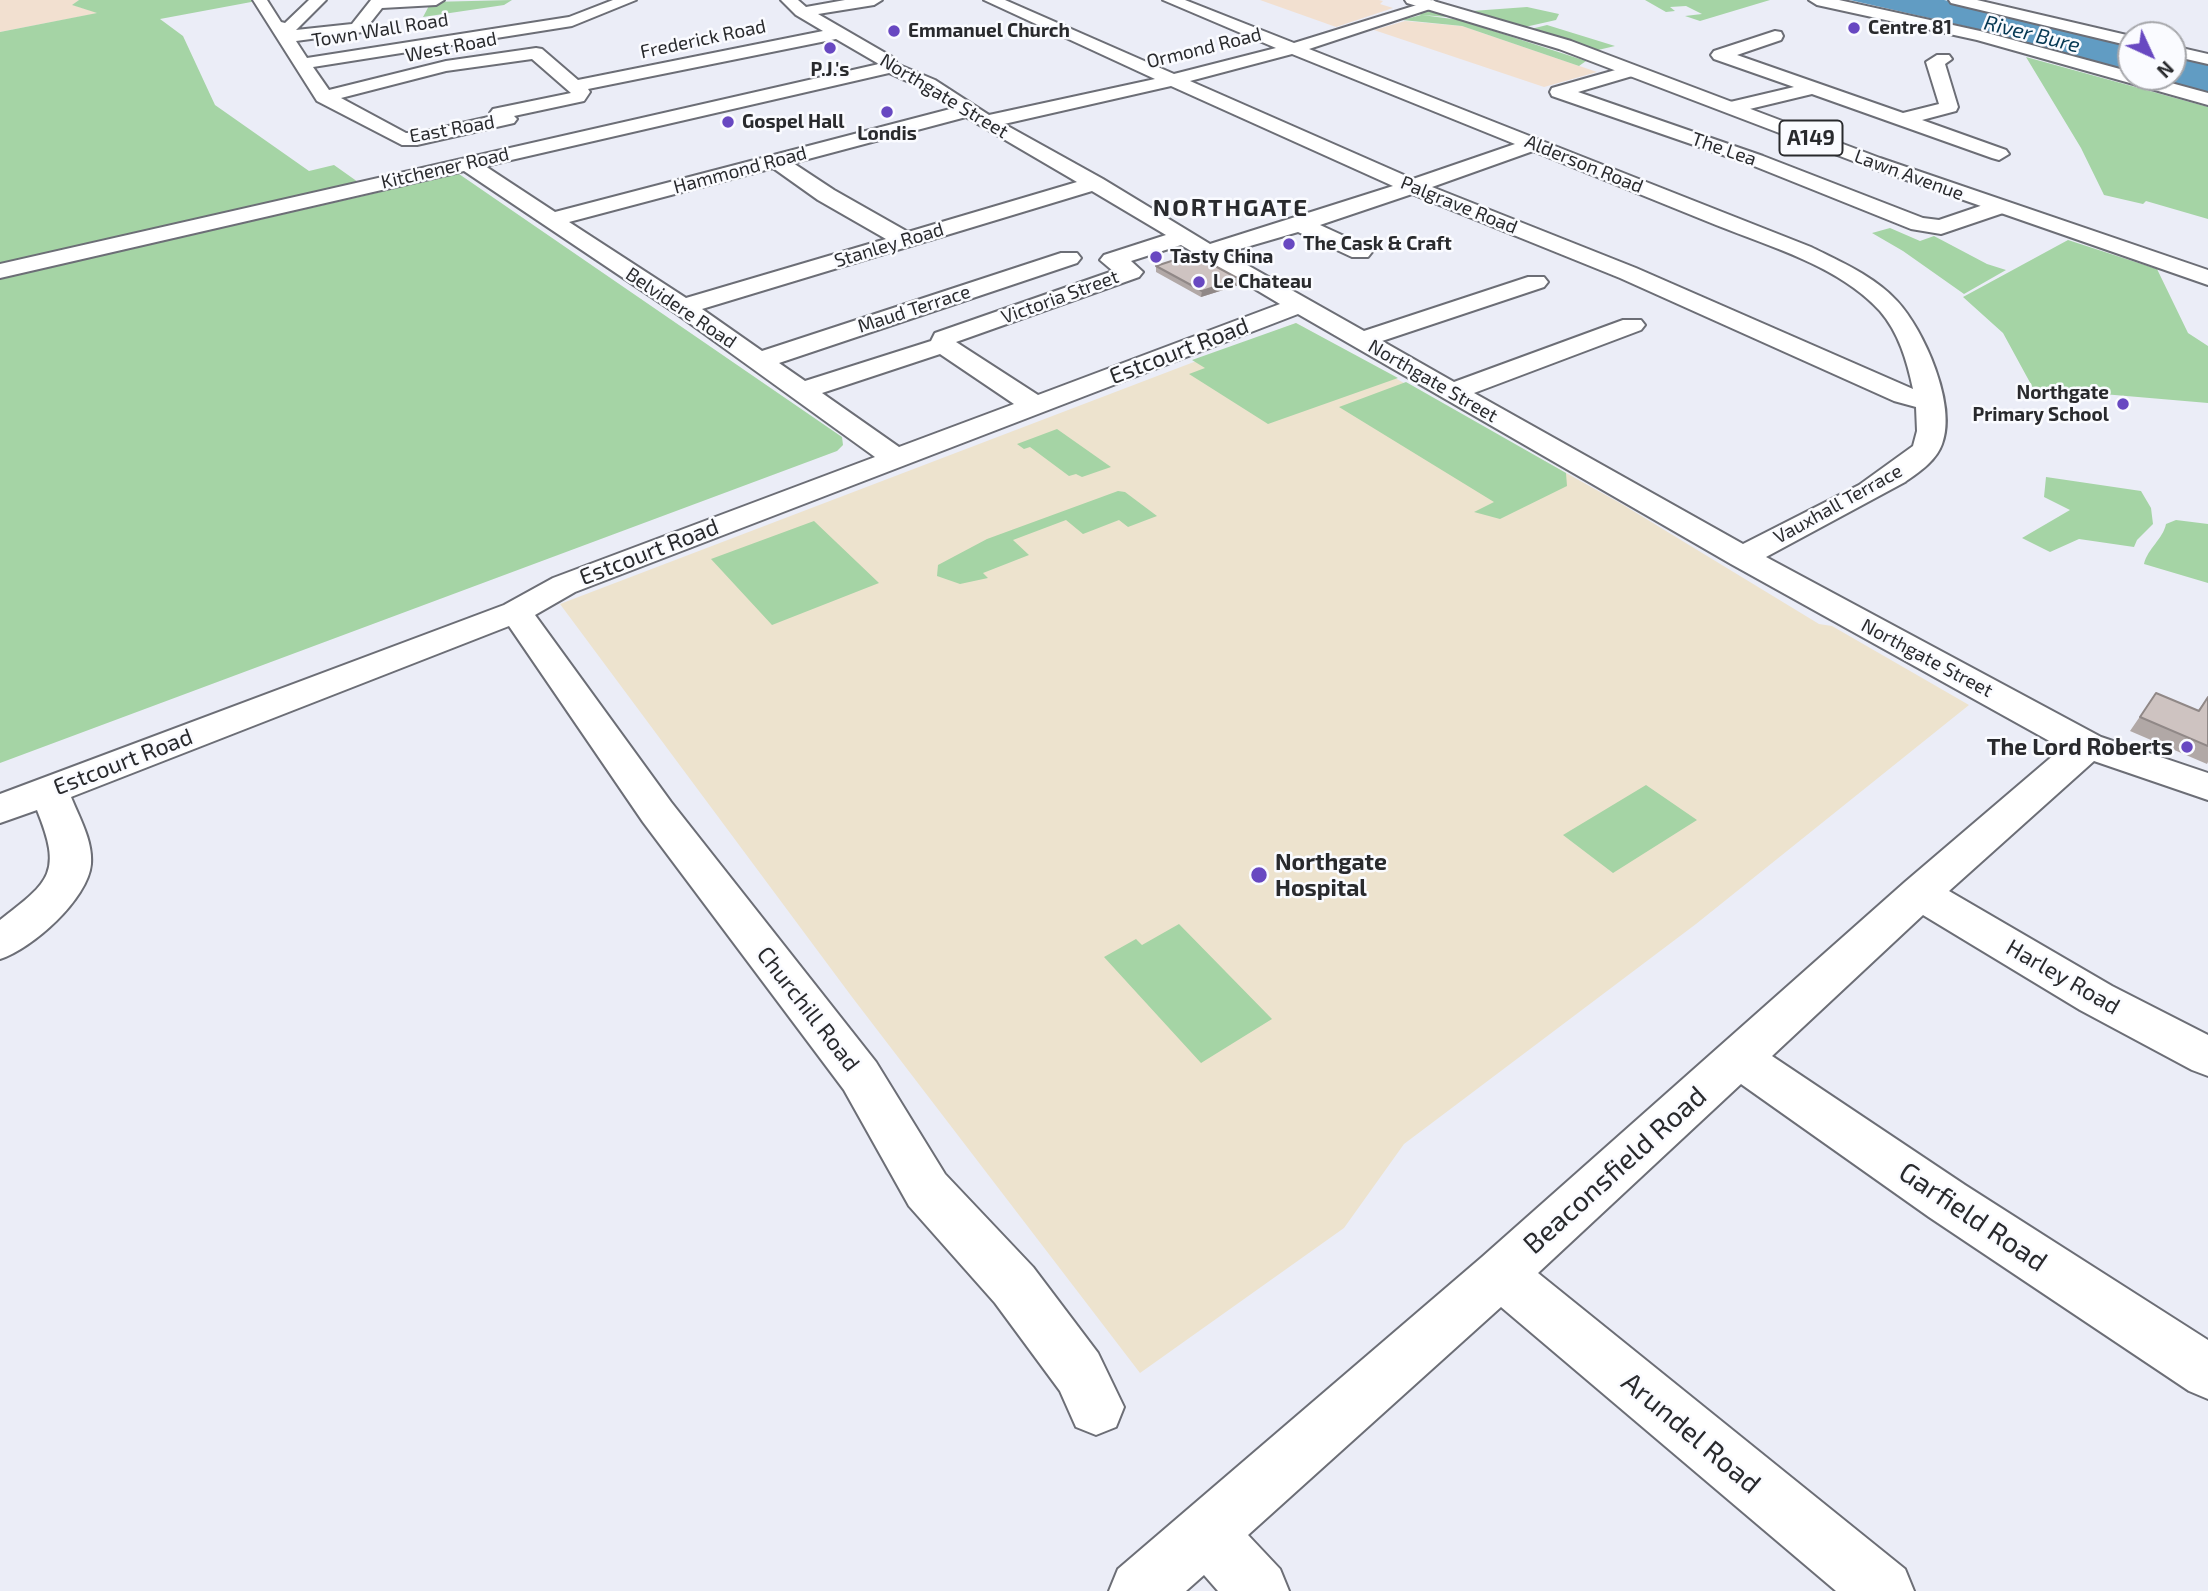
<!DOCTYPE html>
<style>
body{margin:0}
#map{position:relative;width:2208px;height:1591px;overflow:hidden;background:#ebedf7;font-family:"Exo 2",sans-serif}
canvas{display:block}
.north{position:absolute;left:2117px;top:21px;width:70px;height:70px;box-sizing:border-box;background:#fafbff;border:2px solid #a6a7ab;border-radius:50%;rotate:135deg;font-size:19px;font-weight:700;line-height:28px;text-align:center;color:#292a2d}
.north::after{content:'';display:block;margin:auto;width:24px;height:32px;background:#6848c1;clip-path:polygon(50% 0,100% 100%,50% 72%,0 100%)}
</style>
<div id="map">
<canvas width="2208" height="1591"></canvas>
<div class="north">N</div>
</div>
<script>
const ctx = document.querySelector('canvas').getContext('2d');
ctx.lineJoin = 'round';
function paint(path, color) { ctx.fillStyle = color; ctx.fill(path, 'evenodd'); }
function trace(path, color, width, dash) { ctx.strokeStyle = color; ctx.lineWidth = width; ctx.lineCap = dash ? 'butt' : 'round'; ctx.setLineDash(dash || []); ctx.stroke(path); }
function label(font, color, halo, rows, align = 'center') {
  ctx.font = font + ' "Exo 2",sans-serif'; ctx.lineWidth = 5; ctx.setLineDash([]); ctx.textBaseline = 'middle'; ctx.strokeStyle = halo; ctx.fillStyle = color; for (const [text, x, y, turn = 0] of rows) {
    ctx.save(); ctx.translate(x, y); ctx.rotate((+turn || 0) * Math.PI / 180); ctx.textAlign = isNaN(turn) ? turn : align; if (halo) ctx.strokeText(text, 0, 0); ctx.fillText(text, 0, 0); ctx.restore();
  }
}
paint(new Path2D(`
 M 0,0 L 79,0 L 73,5 L 99,13 L 0,32 Z
 M 1260,0 L 1379,0 L 1383,1 L 1380,4 L 1393,8 L 1336,27 Z
 M 1405,21 L 1462,26 L 1597,72 L 1544,87 L 1374,30 Z`), '#f2e0d0');
paint(new Path2D(`
 M 1296,323 L 1620,503 L 1819,624 L 1832,626 L 1969,705 L 1696,924 L 1404,1144 L 1344,1228 L 1140,1373 L 852,997 L 560,604 Z`), '#ede3ce');
paint(new Path2D(`
 M 79,0 L 262,0 L 160,19 L 183,36 L 215,105 L 309,171 L 334,165 L 358,182 L 0,264 L 0,32 L 97,13 L 72,5 Z
 M 512,0 L 504,5 L 423,17 L 431,2 Z
 M 1645,0 L 1770,0 L 1700,21 L 1685,16 L 1702,14 L 1686,6 L 1670,7 L 1675,11 L 1666,12 Z
 M 1527,7 L 1559,14 L 1556,20 L 1525,27 L 1472,11 Z
 M 1439,11 L 1558,47 L 1587,59 L 1460,18 L 1422,15 L 1460,20 L 1586,61 L 1579,66 L 1462,26 L 1402,20 L 1421,15 L 1417,13 Z
 M 1547,25 L 1615,46 L 1598,50 L 1531,29 Z
 M 2026,57 L 2208,107 L 2208,219 L 2146,201 L 2143,204 L 2104,195 L 2081,148 Z
 M 459,174 L 842,437 L 843,445 L 837,451 L 0,763 L 0,279 Z
 M 1890,228 L 1920,241 L 1934,236 L 1987,264 L 2006,270 L 1964,294 L 1903,251 L 1872,233 Z
 M 2068,240 L 2157,269 L 2188,333 L 2208,346 L 2208,403 L 2033,388 L 2003,333 L 1963,297 Z
 M 1296,323 L 1398,378 L 1268,424 L 1189,374 L 1205,368 L 1192,360 Z
 M 1406,382 L 1566,473 L 1567,486 L 1500,519 L 1474,512 L 1494,502 L 1339,407 Z
 M 1057,429 L 1111,467 L 1082,477 L 1076,474 L 1069,476 L 1030,447 L 1024,449 L 1017,444 Z
 M 2046,477 L 2141,491 L 2151,508 L 2153,524 L 2137,540 L 2134,547 L 2079,539 L 2050,552 L 2022,538 L 2070,510 L 2044,497 Z
 M 1118,491 L 1125,492 L 1157,516 L 1128,527 L 1119,520 L 1083,534 L 1066,520 L 1013,540 L 1029,555 L 983,573 L 988,578 L 960,584 L 937,576 L 938,565 L 987,539 Z
 M 2176,520 L 2208,524 L 2208,583 L 2144,564 C 2148,548 2163,539 2166,524 Z
 M 814,521 L 879,583 L 772,625 L 711,559 Z
 M 1646,785 L 1697,820 L 1613,873 L 1563,835 Z
 M 1179,924 L 1272,1019 L 1201,1063 L 1104,957 L 1136,939 L 1142,945 Z`), '#a5d4a5');
paint(new Path2D(`
 M 1850,0 L 1944,0 L 2131,43 L 2131,74 L 1986,31 Z
 M 2173,53 L 2208,61 L 2208,93 L 2142,77 L 2173,77 Z`), '#619cc3');
const minor = new Path2D(`
 M 253,0 L 267,0 L 281,22 L 285,23 L 309,0 L 326,0 L 296,30 L 352,24 L 371,0 L 444,0 L 436,5 L 382,8 L 363,32 L 296,41 L 307,58 L 569,17 L 613,0 L 636,0 L 572,26 L 313,67 L 329,90 L 446,61 L 536,48 L 542,49 L 578,80 L 823,31 L 796,15 L 781,0 L 798,0 L 806,7 L 845,0 L 882,0 L 874,5 L 818,14 L 894,58 L 897,64 L 935,80 L 989,115 L 1155,79 L 984,0 L 1005,0 L 1174,74 L 1276,48 L 1163,0 L 1185,0 L 1294,43 L 1433,0 L 1438,4 L 1436,7 L 1309,49 L 1811,247 C 1841,262 1874,276 1897,301 C 1924,330 1957,405 1942,444 C 1936,461 1919,472 1905,482 L 1766,557 L 2101,737 L 2208,773 L 2208,800 L 2094,761 L 1949,891 L 2112,986 L 2208,1035 L 2208,1076 L 2192,1070 L 2080,1010 L 1923,915 L 1772,1056 L 1965,1185 L 2208,1340 L 2208,1399 L 2189,1391 L 1929,1217 L 1741,1084 L 1538,1273 L 1905,1569 L 1914,1591 L 1836,1591 L 1501,1307 L 1248,1535 L 1280,1569 L 1289,1591 L 1218,1591 L 1204,1575 L 1186,1591 L 1109,1591 L 1118,1569 L 1482,1257 L 1905,882 L 2062,748 L 1731,564 L 1298,314 L 575,592 L 535,615 L 671,802 L 876,1062 L 945,1174 L 1033,1267 L 1098,1353 L 1124,1407 L 1116,1427 L 1096,1435 L 1076,1427 L 1060,1391 L 995,1303 L 909,1206 L 844,1090 L 643,822 L 509,626 L 71,797 C 79,817 93,841 91,864 C 88,899 32,949 0,959 L 0,920 C 51,881 62,872 37,810 L 0,823 L 0,794 L 504,605 L 553,578 L 875,457 L 674,312 L 464,171 L 0,278 L 0,264 L 879,64 L 836,39 L 588,89 L 590,92 L 584,101 L 514,116 L 517,119 L 514,123 L 417,145 L 402,145 L 317,101 ZM 1292,54 L 1515,144 L 1413,179 L 1190,81 ZM 532,59 L 571,93 L 493,109 L 490,113 L 493,116 L 417,133 L 406,133 L 341,98 L 446,71 ZM 889,73 L 922,88 L 954,108 L 555,212 L 485,166 ZM 1171,86 L 1393,186 L 1210,244 L 1103,179 L 1004,124 ZM 966,117 L 1077,182 L 908,232 L 834,190 L 793,163 ZM 1533,151 C 1594,176 1655,200 1716,225 C 1771,247 1839,266 1880,311 C 1899,333 1907,361 1913,389 L 1636,268 L 1432,187 ZM 773,168 L 818,200 L 886,239 L 686,298 L 569,222 ZM 1092,191 L 1166,235 L 1104,255 L 1100,260 L 1113,271 L 935,333 L 931,341 L 805,381 L 779,363 L 1077,263 L 1081,258 L 1077,253 L 1061,253 L 762,351 L 702,309 ZM 1412,194 L 1620,278 L 1894,401 L 1916,407 L 1917,431 L 1913,446 L 1859,485 L 1743,544 L 1474,393 L 1641,330 L 1645,325 L 1641,320 L 1623,320 L 1454,382 L 1382,341 L 1544,287 L 1548,282 L 1544,277 L 1528,277 L 1364,331 L 1226,253 L 1298,232 L 1352,257 L 1368,257 L 1372,252 L 1368,247 L 1320,225 ZM 1181,245 L 1280,304 L 1038,395 L 956,342 L 1139,277 L 1143,272 L 1131,261 ZM 940,354 L 1014,404 L 899,447 L 822,393 Z
 M 1809,0 L 1839,0 L 1980,31 L 2131,72 L 2131,77 L 2149,77 L 2208,93 L 2208,105 L 1977,40 L 1817,5 Z
 M 1949,0 L 1977,0 L 2131,36 L 2131,46 L 1951,3 Z
 M 1775,31 L 1781,32 L 1783,36 L 1781,40 L 1737,55 L 1903,113 L 1939,104 L 1926,62 L 1937,55 L 1949,55 L 1952,59 L 1945,64 L 1958,107 L 1956,111 L 1922,120 L 2006,150 L 2009,154 L 1999,160 L 1992,158 L 1812,94 L 1733,113 L 1726,111 L 1724,107 L 1726,103 L 1794,87 L 1714,59 L 1711,55 L 1714,51 Z
 M 2173,46 L 2208,54 L 2208,64 L 2173,56 Z
 M 1633,65 L 1642,70 L 1639,74 L 1578,92 L 1763,156 L 1923,218 L 1939,220 L 1998,200 L 2009,207 L 2006,212 L 1941,234 L 1911,229 L 1749,164 L 1552,96 L 1550,92 L 1552,88 Z`);
const major = new Path2D(`
 M 1405,0 L 1430,0 L 1571,41 L 1880,158 L 2208,270 L 2208,285 L 1866,166 L 1559,49 L 1407,3 Z`);
trace(minor, '#6c6e76', 4);
trace(major, '#6c6e76', 4);
paint(minor, '#fff');
paint(major, '#fff');
paint(new Path2D(`
 M 1156,266 L 1239,285 L 1201,297 L 1156,272 Z
 M 2156,693 L 2198,710 L 2208,697 L 2208,762 L 2207,764 L 2130,731 Z`), '#b1a8a6');
paint(new Path2D(`
 M 1239,279 L 1239,285 L 1201,297 L 1202,291 Z`), '#908887');
const building = new Path2D(`
 M 1193,254 L 1239,279 L 1202,291 L 1156,266 Z
 M 2156,693 L 2199,711 L 2208,697 L 2208,746 L 2140,717 Z`);
paint(building, '#cec3c1');
trace(building, '#908887', 2);
for (const [x, y, r, color] of [
 [1854,28,7,"#6848c1"],
 [894,31,7,"#6848c1"],
 [830,48,7,"#6848c1"],
 [887,112,7,"#6848c1"],
 [728,122,7,"#6848c1"],
 [1289,244,7,"#6848c1"],
 [1156,257,7,"#6848c1"],
 [1199,282,7,"#6848c1"],
 [2123,404,7,"#6848c1"],
 [2187,747,7,"#6848c1"],
 [1259,875,9,"#6848c1"]
]) { const dot = new Path2D(); dot.arc(x, y, r, 0, 2 * Math.PI); ctx.fillStyle = color; ctx.fill(dot); trace(dot, '#fafbff', 2.5); }
label('bold 19px', '#292a2d', '#fafbff', [
 ["Centre 81",1868,28],
 ["Emmanuel Church",908,31],
 ["P.J.'s",830,70,"center"],
 ["Gospel Hall",742,122],
 ["Londis",887,134,"center"],
 ["The Cask & Craft",1303,244],
 ["Tasty China",1170,257],
 ["Le Chateau",1213,282],
 ["Northgate",2109,393,"right"],
 ["Primary School",2109,415,"right"]
], 'left');
label('19px', '#292a2d', '#fafbff', [
 ["Town Wall Road",380,30,-9],
 ["Frederick Road",703,39,-12],
 ["West Road",451,47,-11],
 ["Ormond Road",1204,48,-14],
 ["Northgate Street",944,96,31],
 ["East Road",452,129,-10],
 ["The Lea",1724,149,19],
 ["Alderson Road",1584,164,22],
 ["Kitchener Road",445,168,-13],
 ["Hammond Road",740,170,-15],
 ["Lawn Avenue",1909,175,20],
 ["Palgrave Road",1459,205,22],
 ["Stanley Road",889,245,-17],
 ["Victoria Street",1060,297,-20],
 ["Belvidere Road",681,308,34],
 ["Maud Terrace",914,309,-18],
 ["Northgate Street",1433,381,30],
 ["Vauxhall Terrace",1838,504,-29],
 ["Northgate Street",1927,658,28]
]);
label('italic 21px', '#053853', '#fafbff', [
 ["River Bure",2032,34,14]
]);
for (const [x, y, w] of [
 [1811,138,63]
]) { const box = new Path2D(); box.roundRect(x - w / 2, y - 17.5, w, 35, 5); ctx.fillStyle = '#fafbff'; ctx.fill(box); trace(box, '#292a2d', 2); }
label('bold 21px', '#292a2d', null, [
 ["A149",1811,138]
]);
label('23px', '#292a2d', '#fafbff', [
 ["Estcourt Road",1179,351,-21],
 ["Estcourt Road",649,552,-21],
 ["Estcourt Road",123,762,-21],
 ["Harley Road",2063,977,30],
 ["Churchill Road",808,1009,52]
]);
label('bold 23px', '#292a2d', '#fafbff', [
 ["The Lord Roberts",2173,747],
 ["Northgate",1275,862,"left"],
 ["Hospital",1275,888,"left"]
], 'right');
ctx.letterSpacing = '2px';
label('bold 24px', '#292a2d', '#fafbff', [
 ["NORTHGATE",1231,208]
]);
ctx.letterSpacing = '0px';
label('28px', '#292a2d', '#fafbff', [
 ["Beaconsfield Road",1615,1170,-42],
 ["Garfield Road",1973,1217,34],
 ["Arundel Road",1691,1433,40]
]);
</script>
